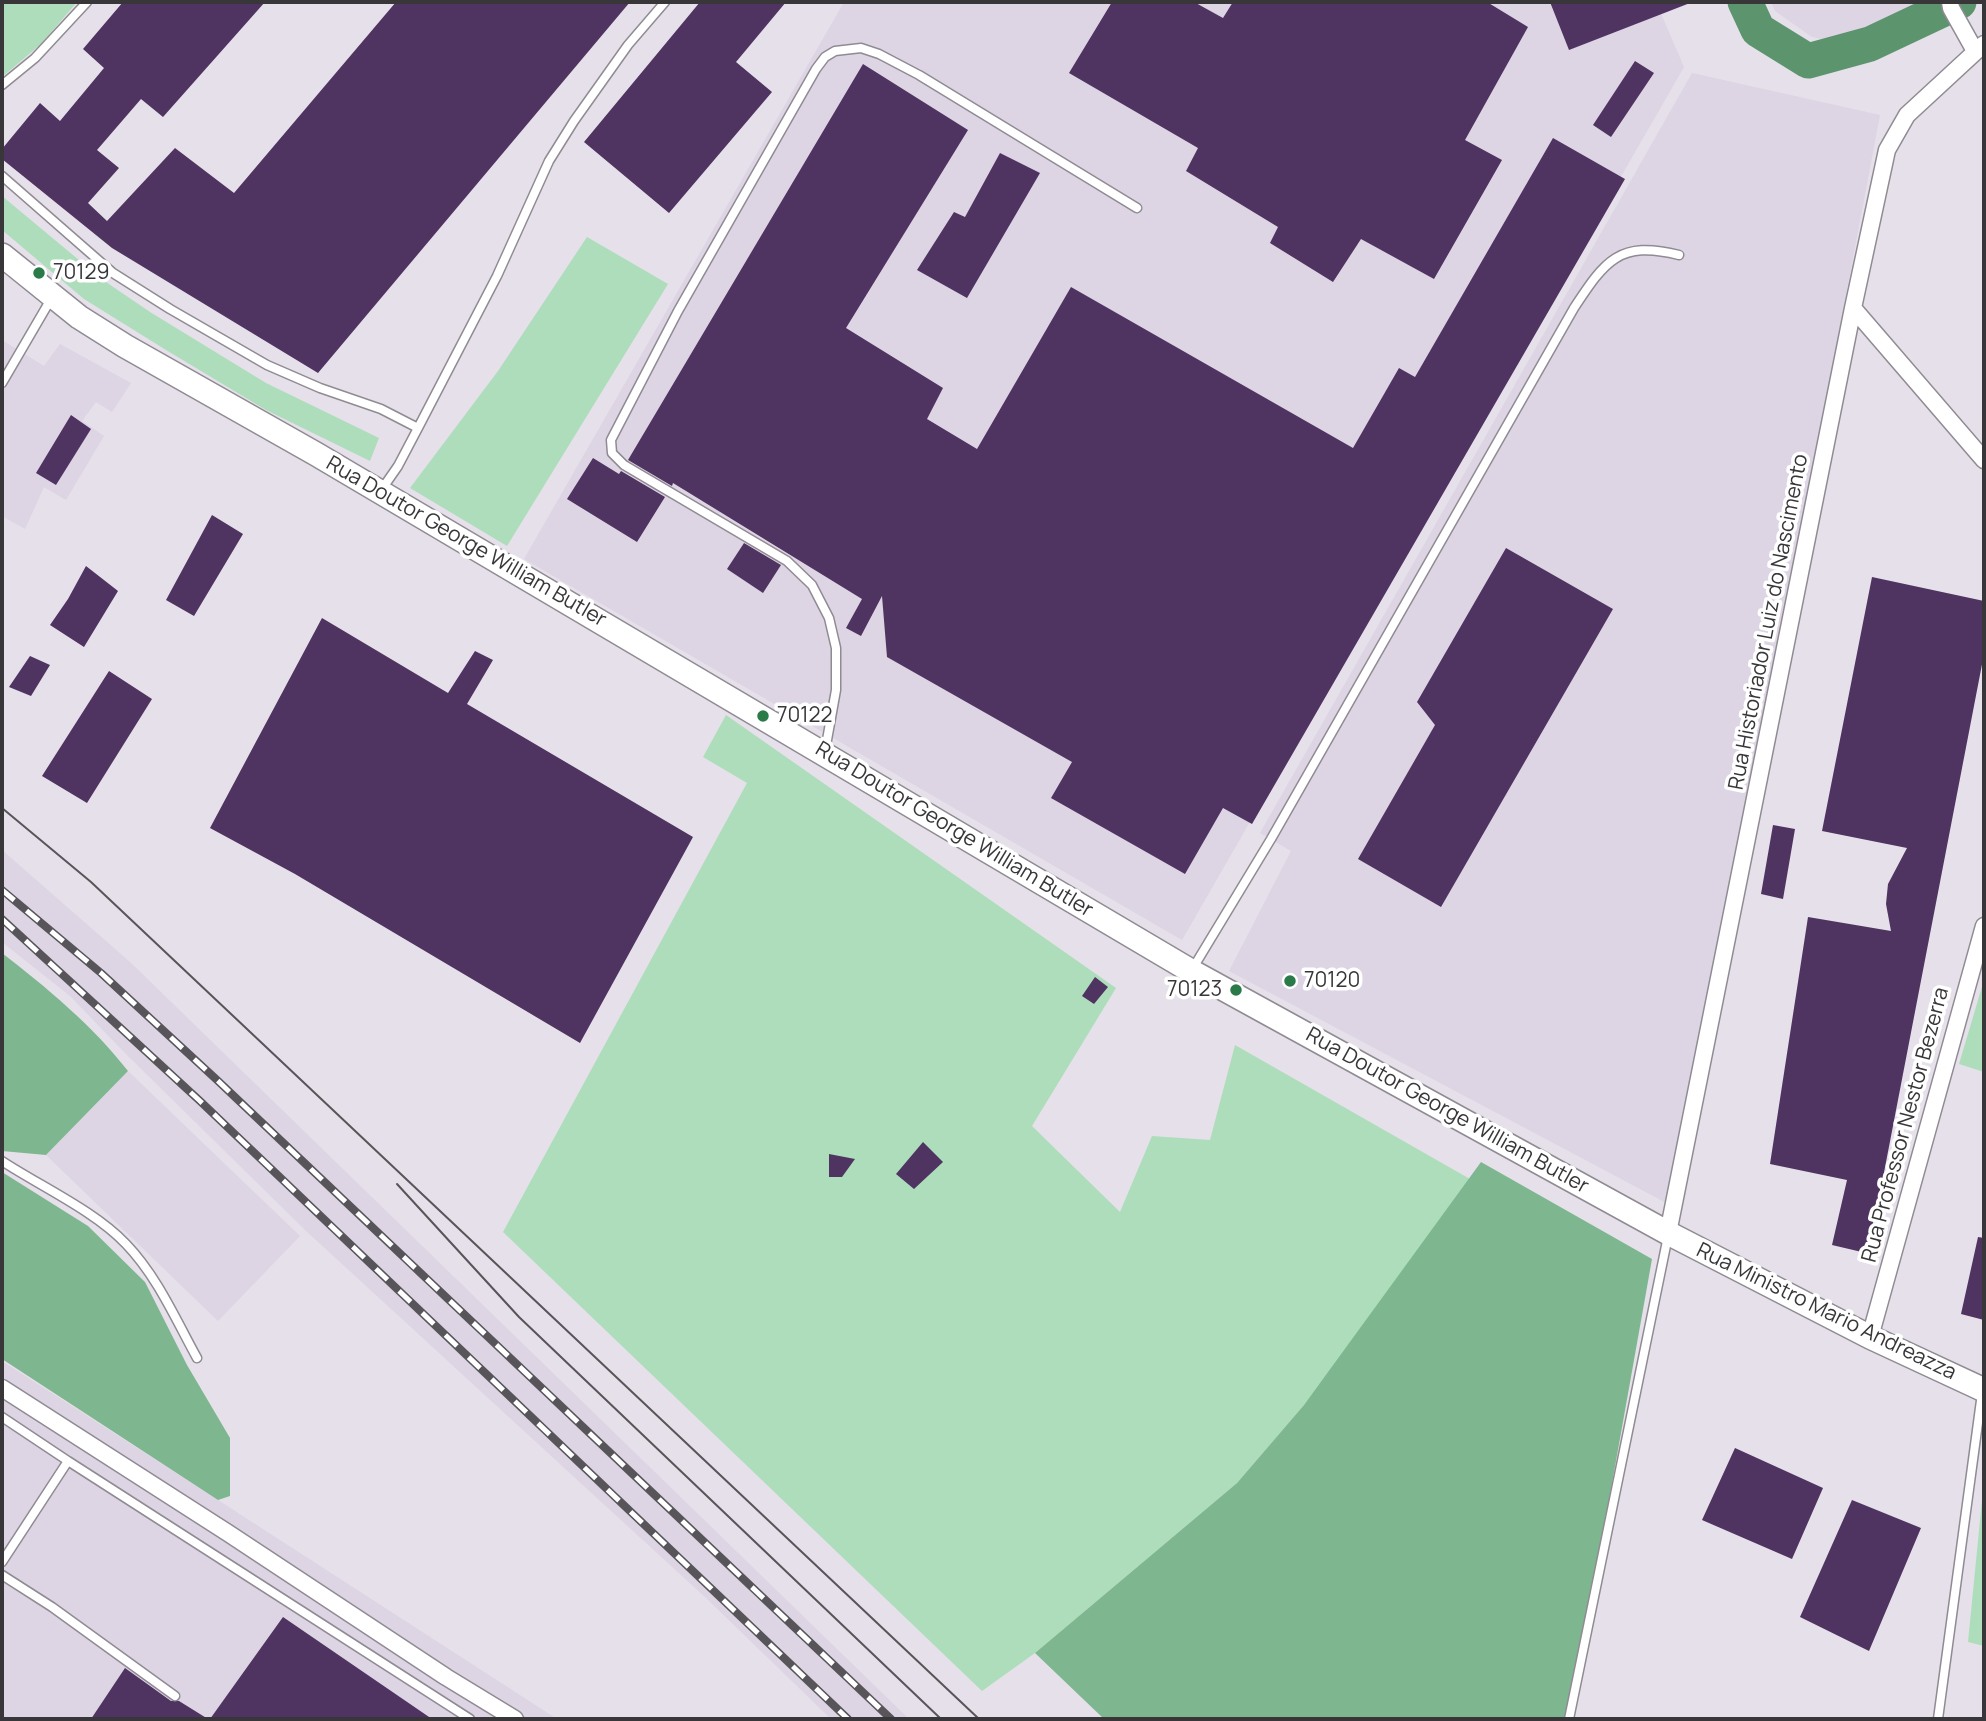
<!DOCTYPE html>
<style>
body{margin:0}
#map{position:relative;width:1986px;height:1721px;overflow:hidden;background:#e5e0e9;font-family:Manrope,sans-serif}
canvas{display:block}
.frame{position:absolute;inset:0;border:4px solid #383639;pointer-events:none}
</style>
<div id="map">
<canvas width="1986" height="1721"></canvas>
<div class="frame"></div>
</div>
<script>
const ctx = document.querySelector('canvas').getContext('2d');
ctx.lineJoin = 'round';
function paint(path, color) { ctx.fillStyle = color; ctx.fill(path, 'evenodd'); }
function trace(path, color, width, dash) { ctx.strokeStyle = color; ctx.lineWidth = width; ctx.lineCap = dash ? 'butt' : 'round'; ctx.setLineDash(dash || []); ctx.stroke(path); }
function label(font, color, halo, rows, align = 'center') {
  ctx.font = font + ' Manrope,sans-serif'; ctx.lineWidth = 7; ctx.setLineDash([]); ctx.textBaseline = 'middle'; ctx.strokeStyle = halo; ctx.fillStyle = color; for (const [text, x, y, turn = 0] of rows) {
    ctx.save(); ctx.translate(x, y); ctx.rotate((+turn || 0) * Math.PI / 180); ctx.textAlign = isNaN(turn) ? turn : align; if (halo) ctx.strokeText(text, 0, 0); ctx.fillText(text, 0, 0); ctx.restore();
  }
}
paint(new Path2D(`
 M 844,2 L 1656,2 L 1684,67 L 1182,940 L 524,559 Z
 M 1771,2 L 1930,2 L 1929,16 L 1859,47 L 1812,37 L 1775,11 Z
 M 1692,73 L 1880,115 L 1674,1207 L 1229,971 L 1291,851 L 1260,833 Z
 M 2,340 L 44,366 L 60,344 L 131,383 L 112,412 L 96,402 L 82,421 L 104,436 L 66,500 L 44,487 L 25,529 L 2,516 Z
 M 2,850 L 130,962 L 909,1719 L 831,1719 L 706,1598 L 305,1230 L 124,1052 L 70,996 L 2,942 Z
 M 128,1071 L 300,1236 L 218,1321 L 46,1155 Z
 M 2,1361 L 218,1500 L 557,1719 L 2,1719 Z`), '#ddd4e4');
paint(new Path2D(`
 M 2,2 L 77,2 L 41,44 L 2,77 Z
 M 2,196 L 103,280 L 150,312 L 266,383 L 379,438 L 370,461 L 266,410 L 166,350 L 84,299 L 2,230 Z
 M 587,237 L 668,284 L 507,546 L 410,488 L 498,371 Z
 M 726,715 L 1116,988 L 1032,1126 L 1120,1212 L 1152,1136 L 1210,1140 L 1235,1045 L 1477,1183 L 1304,1405 L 1237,1483 L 1035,1653 L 982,1691 L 503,1232 L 747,783 L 703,757 Z
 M 1984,980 L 1984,1072 L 1959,1064 Z
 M 1984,1480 L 1984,1646 L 1968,1642 Z`), '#aeddbb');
paint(new Path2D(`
 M 2,953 C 46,987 93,1026 128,1071 L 46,1155 L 2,1151 Z
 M 1481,1162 L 1652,1259 L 1570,1719 L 1104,1719 L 1035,1653 L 1237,1483 L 1304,1405 Z
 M 2,1172 L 88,1226 L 145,1282 L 187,1365 L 230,1438 L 230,1496 L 218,1500 L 2,1359 Z`), '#7eb78f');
trace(new Path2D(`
 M 1745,2 L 1758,30 L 1808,61 L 1870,44 L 1959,2`), '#5c946e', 35);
paint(new Path2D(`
 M 123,2 L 265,2 L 163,117 L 141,99 L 97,150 L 119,168 L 88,203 L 107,221 L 175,148 L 234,193 L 396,2 L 630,2 L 318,373 L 112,248 L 2,159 L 2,149 L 40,103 L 60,121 L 104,68 L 83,49 Z
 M 700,2 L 786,2 L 736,62 L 772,92 L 669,213 L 584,142 Z
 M 1112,2 L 1194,2 L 1223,18 L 1233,2 L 1487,2 L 1528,27 L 1465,140 L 1502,160 L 1434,279 L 1361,239 L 1333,282 L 1270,243 L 1278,227 L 1186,171 L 1198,148 L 1069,73 Z
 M 1550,2 L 1690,2 L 1690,3 L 1569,50 Z
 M 1635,61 L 1654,73 L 1611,137 L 1593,125 Z
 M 863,64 L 968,130 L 846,328 L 943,388 L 927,419 L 977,449 L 1071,287 L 1353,448 L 1399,368 L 1415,377 L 1553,138 L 1625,179 L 1252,824 L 1223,808 L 1185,874 L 1051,798 L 1072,762 L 887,657 L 882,596 L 861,636 L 846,628 L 862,599 L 673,483 L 672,486 L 628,460 Z
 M 1000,153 L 1040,173 L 967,298 L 917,270 L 954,212 L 965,217 Z
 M 71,415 L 91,429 L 56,485 L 36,473 Z
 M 593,458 L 619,474 L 621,471 L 665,497 L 637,542 L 567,499 Z
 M 212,515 L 243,534 L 194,616 L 166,600 Z
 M 744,543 L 781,565 L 763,593 L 727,569 Z
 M 1506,548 L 1613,609 L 1441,907 L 1358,859 L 1435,725 L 1417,702 Z
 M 86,566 L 118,591 L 84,647 L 50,625 L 68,599 Z
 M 1872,577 L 1984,601 L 1984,654 L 1881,1188 L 1866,1253 L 1832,1245 L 1847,1180 L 1770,1164 L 1808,917 L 1891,931 L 1886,904 L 1888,884 L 1907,848 L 1822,831 Z
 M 322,618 L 448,693 L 475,651 L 493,660 L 467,704 L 693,837 L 580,1043 L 295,874 L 210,828 Z
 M 30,656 L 50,665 L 31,696 L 9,687 Z
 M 109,671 L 152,699 L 87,803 L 42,776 Z
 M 1773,825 L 1795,829 L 1783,899 L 1761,894 Z
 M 1095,977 L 1108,987 L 1094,1004 L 1082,996 Z
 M 923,1142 L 943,1162 L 914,1189 L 896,1174 Z
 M 829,1154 L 855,1159 L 842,1177 L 829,1177 Z
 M 1978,1237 L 1984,1238 L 1984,1320 L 1961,1314 Z
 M 1735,1448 L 1823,1488 L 1792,1559 L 1702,1520 Z
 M 1852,1500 L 1921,1528 L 1869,1651 L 1800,1617 Z
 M 283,1617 L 432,1719 L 210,1719 Z
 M 125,1668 L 171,1701 L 179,1701 L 208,1719 L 91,1719 Z`), '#4f3361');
const lane = new Path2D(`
 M 2,85 L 35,58 L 87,2
 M 2,176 L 113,273 L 170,309 L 267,365 L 320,388 L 381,409 L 418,428 L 497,276 L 549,161 L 574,121 L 628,45 L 665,2
 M 2,383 L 51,299
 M 382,489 L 398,466 L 418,428
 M 825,751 L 836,690 L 836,648 L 829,618 L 812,585 L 787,561 L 624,465 L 612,453 L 611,440 L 678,311 L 816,69 L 825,57 L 835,51 L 861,48 L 879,54 L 919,75 L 1137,208
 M 1193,968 L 1271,839 L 1574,308 C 1605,261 1619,240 1679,255
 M 2,1161 C 40,1186 95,1211 126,1244 C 157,1276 176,1320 197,1358
 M 2,1417 L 68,1461
 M 2,1562 L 68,1461 L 470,1719
 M 2,1575 L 52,1607 L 175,1696
 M 1569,1719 L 1668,1236
 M 1938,1719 L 1982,1393`);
const street = new Path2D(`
 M 1950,2 L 1951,8 L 1975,51
 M 1853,308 L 1984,460
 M 1668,1233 L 1853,308 L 1887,150 L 1907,115 L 1984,44
 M 1870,1337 L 1984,926
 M 2,1388 L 228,1533 L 446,1677 L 515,1719`);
const secondary = new Path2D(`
 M 2,255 L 79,317 L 125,346 L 316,454 L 1191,971 L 1668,1233 L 1870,1337 L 1984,1390`);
trace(lane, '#908b93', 11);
trace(street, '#908b93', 19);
trace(secondary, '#908b93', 26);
trace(lane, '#fff', 8);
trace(street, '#fff', 16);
trace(secondary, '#fff', 23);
trace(new Path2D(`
 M 2,808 L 91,882 L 979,1719
 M 397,1184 L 519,1317 L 941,1719`), '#575559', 2);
const rail = new Path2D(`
 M 2,890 L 101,973 L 217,1080 L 891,1719
 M 2,919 L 200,1101 L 848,1719`);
trace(rail, '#575559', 8);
trace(rail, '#fff', 5, [16]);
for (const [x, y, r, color] of [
 [39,273,7,"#2a7a4a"],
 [763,716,7,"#2a7a4a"],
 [1290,981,7,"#2a7a4a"],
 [1236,990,7,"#2a7a4a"]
]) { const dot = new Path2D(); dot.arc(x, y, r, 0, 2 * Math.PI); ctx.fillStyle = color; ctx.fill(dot); trace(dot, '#fff', 2.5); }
label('21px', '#383639', '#fff', [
 ["70129",53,273],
 ["70122",777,716],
 ["70120",1304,981],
 ["70123",1222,990,"right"]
], 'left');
label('21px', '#383639', '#fff', [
 ["Rua Doutor George William Butler",466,542,30],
 ["Rua Historiador Luiz do Nascimento",1769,622,-79],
 ["Rua Doutor George William Butler",954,830,31],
 ["Rua Doutor George William Butler",1447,1111,29],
 ["Rua Professor Nestor Bezerra",1906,1125,-75],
 ["Rua Ministro Mario Andreazza",1826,1312,26]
]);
</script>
